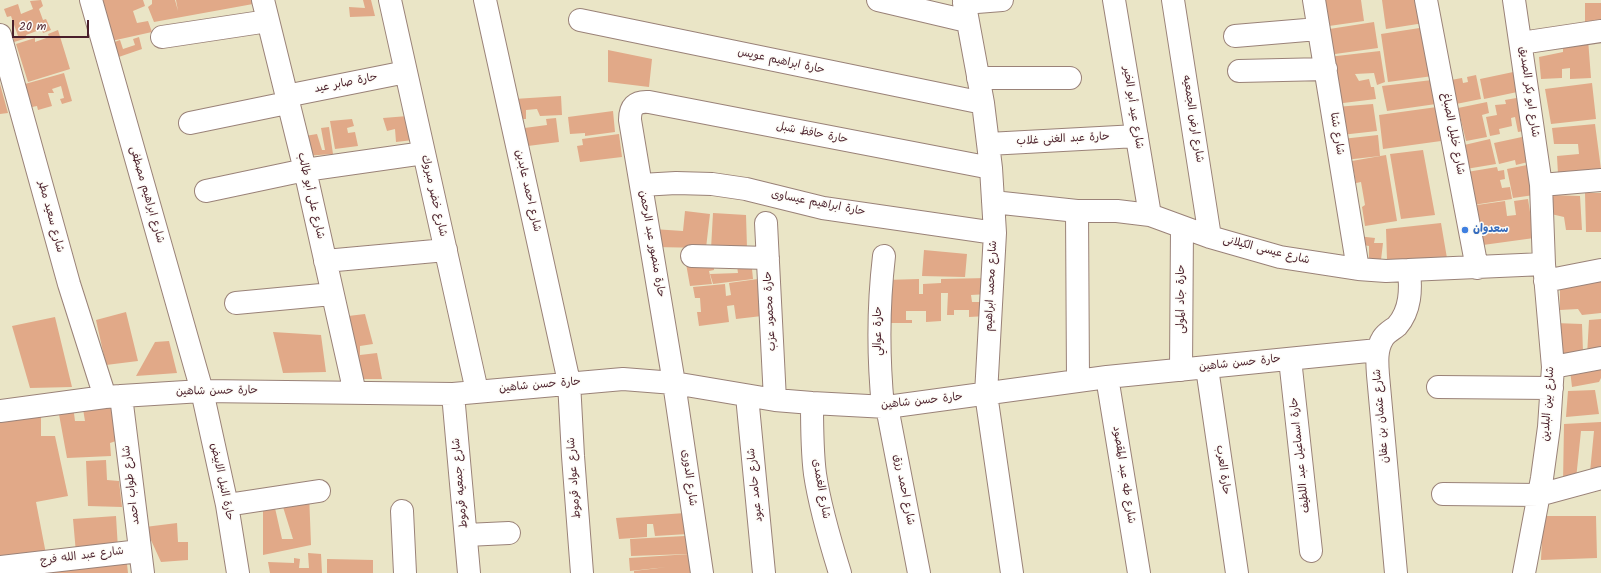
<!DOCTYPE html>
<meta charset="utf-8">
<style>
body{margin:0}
#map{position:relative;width:1601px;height:573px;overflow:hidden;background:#eae5c6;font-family:Kalam,sans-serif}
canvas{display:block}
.scale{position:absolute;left:12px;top:20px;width:77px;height:18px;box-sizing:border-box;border:2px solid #4a1f2b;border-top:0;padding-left:5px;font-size:12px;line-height:14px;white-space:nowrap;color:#4a1f2b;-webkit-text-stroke:3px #fdfcf7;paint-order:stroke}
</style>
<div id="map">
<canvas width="1601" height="573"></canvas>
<div class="scale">20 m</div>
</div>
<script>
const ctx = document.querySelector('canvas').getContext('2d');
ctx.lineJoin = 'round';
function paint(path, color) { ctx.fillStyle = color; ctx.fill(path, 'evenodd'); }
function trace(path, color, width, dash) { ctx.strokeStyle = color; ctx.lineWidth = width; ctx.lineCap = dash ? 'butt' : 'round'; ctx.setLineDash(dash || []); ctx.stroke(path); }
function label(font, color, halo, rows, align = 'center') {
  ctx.font = font + ' Kalam,"Playpen Sans Arabic",sans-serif'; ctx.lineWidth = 3; ctx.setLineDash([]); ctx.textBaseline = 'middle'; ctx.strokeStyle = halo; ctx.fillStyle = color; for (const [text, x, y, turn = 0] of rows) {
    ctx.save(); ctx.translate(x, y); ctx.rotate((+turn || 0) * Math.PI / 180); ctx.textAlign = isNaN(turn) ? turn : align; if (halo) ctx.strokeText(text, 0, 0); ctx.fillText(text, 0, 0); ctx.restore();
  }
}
paint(new Path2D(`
 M 41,0 L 43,6 L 39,9 L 43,20 L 46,19 L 51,30 L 43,33 L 42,29 L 26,35 L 27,38 L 14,42 L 13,37 L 18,36 L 11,16 L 7,17 L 4,9 L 18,4 L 21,14 L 33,9 L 30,1 Z
 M 94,0 L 143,0 L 145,6 L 133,11 L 137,23 L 148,21 L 152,32 L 107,42 Z
 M 152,0 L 175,0 L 178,11 L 176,0 L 252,0 L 253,4 L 154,22 L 148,7 L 152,4 Z
 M 363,0 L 371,0 L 375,16 L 350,17 L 349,7 L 365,8 Z
 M 1318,0 L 1361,0 L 1364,21 L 1322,27 Z
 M 1382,0 L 1421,0 L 1424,23 L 1386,29 Z
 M 1585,3 L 1601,3 L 1601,20 L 1585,22 Z
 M 1374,22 L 1378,48 L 1328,55 L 1323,30 Z
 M 1426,27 L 1433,76 L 1388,82 L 1381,34 Z
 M 58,30 L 70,69 L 28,82 L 16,44 L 35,38 L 35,42 L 49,37 L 48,34 Z
 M 139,37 L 142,49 L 110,60 L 106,45 L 120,40 L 123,49 L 135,45 L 133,39 Z
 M 1588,39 L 1591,78 L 1570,79 L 1570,68 L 1562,69 L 1562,78 L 1541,79 L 1539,57 L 1563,52 L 1563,41 Z
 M 608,50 L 652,59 L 649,87 L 608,82 Z
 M 1380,51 L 1385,82 L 1377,85 L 1374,73 L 1355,74 L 1359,81 L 1369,79 L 1371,87 L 1374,87 L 1376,99 L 1335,104 L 1328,57 Z
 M 1518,71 L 1522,91 L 1484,99 L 1480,79 Z
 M 64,73 L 72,101 L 62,104 L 60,99 L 64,98 L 61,86 L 52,89 L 54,93 L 48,93 L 52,106 L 38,110 L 37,106 L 32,107 L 25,84 Z
 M 1476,75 L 1481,99 L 1456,104 L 1451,80 L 1462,78 L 1463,83 L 1468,82 L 1467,77 Z
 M 1432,80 L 1436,104 L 1387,111 L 1382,86 Z
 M 1592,83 L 1596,119 L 1551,124 L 1545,89 Z
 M 0,84 L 8,113 L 0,114 Z
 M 561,96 L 562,115 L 540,116 L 537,109 L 526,110 L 526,119 L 516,119 L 514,99 Z
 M 1522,97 L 1529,130 L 1518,132 L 1515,117 L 1511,118 L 1512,126 L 1499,129 L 1500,134 L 1490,136 L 1486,117 L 1497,115 L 1495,105 L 1506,104 L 1505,100 Z
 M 1487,102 L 1489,113 L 1482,115 L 1487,137 L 1466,141 L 1458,108 Z
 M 1373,104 L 1377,131 L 1341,135 L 1336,107 Z
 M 1437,107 L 1441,141 L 1383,149 L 1379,115 Z
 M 613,111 L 615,132 L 585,136 L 585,133 L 570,134 L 568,117 Z
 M 408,116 L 413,140 L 396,142 L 395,129 L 387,131 L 383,118 Z
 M 556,118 L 559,142 L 520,147 L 517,129 L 547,125 L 546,119 Z
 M 352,119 L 354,126 L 347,128 L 348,133 L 355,132 L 358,146 L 335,149 L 330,121 Z
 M 1595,124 L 1601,169 L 1558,174 L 1557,156 L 1579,154 L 1578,144 L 1554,144 L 1552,128 Z
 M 329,127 L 333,154 L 304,156 L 299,137 L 317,134 L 322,150 L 325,150 L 321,128 Z
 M 619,134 L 622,157 L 580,162 L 577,146 L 583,145 L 582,139 Z
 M 1378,135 L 1380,156 L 1345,160 L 1342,139 Z
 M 1522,137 L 1528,162 L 1516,165 L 1515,160 L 1499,164 L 1494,143 Z
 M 1490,139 L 1496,164 L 1466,169 L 1460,146 Z
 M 1423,150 L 1435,215 L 1401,219 L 1390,154 Z
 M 1386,155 L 1397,221 L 1365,226 L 1362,207 L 1365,205 L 1361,182 L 1356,183 L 1352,161 Z
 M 1527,165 L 1534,195 L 1513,198 L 1507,169 Z
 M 1497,167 L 1498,171 L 1504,170 L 1505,179 L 1500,180 L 1502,188 L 1510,187 L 1512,199 L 1473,205 L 1467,172 Z
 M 1585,193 L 1601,193 L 1601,232 L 1586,232 Z
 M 1550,195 L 1580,196 L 1582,230 L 1566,230 L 1564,217 L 1551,214 Z
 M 1528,199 L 1534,238 L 1483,245 L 1477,205 L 1505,201 L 1507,216 L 1516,215 L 1514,201 Z
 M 685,211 L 710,214 L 706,248 L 654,247 L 653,229 L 683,231 Z
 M 713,213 L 746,215 L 747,248 L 711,249 Z
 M 1441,223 L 1448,264 L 1387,260 L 1386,229 Z
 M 1357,236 L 1375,238 L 1374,243 L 1383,243 L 1381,260 L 1369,260 L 1369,246 L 1357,244 Z
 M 924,250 L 967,254 L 965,277 L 922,276 Z
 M 685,258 L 713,258 L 714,270 L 709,271 L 712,284 L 690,286 Z
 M 751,259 L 753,279 L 713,284 L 710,274 L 738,273 L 737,266 Z
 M 1601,277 L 1601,313 L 1582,315 L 1578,309 L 1560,310 L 1560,284 Z
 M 987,278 L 988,294 L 971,295 L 972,302 L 987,302 L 987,316 L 969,317 L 969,310 L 954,310 L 954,315 L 947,315 L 948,293 L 941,293 L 941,279 Z
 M 758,279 L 762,316 L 736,319 L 734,305 L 727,306 L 729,322 L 699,326 L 697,312 L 701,312 L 700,298 L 695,298 L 693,287 L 725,284 L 726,296 L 731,295 L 729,283 Z
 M 919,279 L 919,294 L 923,294 L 923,284 L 941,283 L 941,321 L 926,322 L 926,311 L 906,311 L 906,320 L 912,320 L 912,323 L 887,323 L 885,280 Z
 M 126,312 L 138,361 L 106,365 L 96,320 Z
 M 365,314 L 373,344 L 360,346 L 360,355 L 377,353 L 382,379 L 353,379 L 340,317 Z
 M 55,317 L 72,387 L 30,388 L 12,326 Z
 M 1601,319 L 1601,354 L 1587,356 L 1589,320 Z
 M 1555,323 L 1582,324 L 1583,352 L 1556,355 Z
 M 273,332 L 321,335 L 326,372 L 283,373 Z
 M 169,341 L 177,373 L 136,376 L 155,342 Z
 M 1601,367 L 1601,378 L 1599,382 L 1572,387 L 1570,370 Z
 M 1595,390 L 1599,414 L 1566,417 L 1568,391 Z
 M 82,403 L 116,403 L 125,438 L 110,443 L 111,456 L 67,458 L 58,409 L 73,406 L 75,421 L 85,421 Z
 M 41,412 L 41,436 L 55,436 L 68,496 L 36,502 L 46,554 L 0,558 L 0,418 Z
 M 1601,422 L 1601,470 L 1590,472 L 1594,431 L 1581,431 L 1576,479 L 1563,484 L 1564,424 Z
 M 106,460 L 107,480 L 119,481 L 122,507 L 88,506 L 86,461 Z
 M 309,493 L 311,545 L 263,555 L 263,510 L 275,508 L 282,539 L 293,539 L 283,507 Z
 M 685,513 L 688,534 L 655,536 L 653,524 L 647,524 L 647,537 L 619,539 L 616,518 Z
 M 116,516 L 118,549 L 76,553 L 73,519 Z
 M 1543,516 L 1596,516 L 1597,558 L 1541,560 Z
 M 177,523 L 178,542 L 188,542 L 188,560 L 161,562 L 145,527 Z
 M 685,536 L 688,554 L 631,556 L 630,539 Z
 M 308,553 L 321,554 L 322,573 L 270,573 L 268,562 L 294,563 L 294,558 L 300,559 L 299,568 L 309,568 Z
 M 690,554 L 698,573 L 634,573 L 634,571 L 667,567 L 630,571 L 629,558 Z
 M 126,555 L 128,573 L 52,573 L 52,562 Z
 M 327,559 L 373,560 L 373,573 L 327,573 Z`), '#e1a988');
const minor = new Path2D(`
 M 91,0 L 202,391 L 227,505 L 238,573
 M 263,0 L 305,170 L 355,393
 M 390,0 L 477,391
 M 485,0 L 569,382 L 573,456 L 582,573
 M 878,0 L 967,21
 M 964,0 L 983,103 L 991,168 L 995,233 L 986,394 L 1012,573
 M 1114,0 L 1150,215
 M 1173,0 L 1210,237
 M 1314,0 L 1358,269
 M 1426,0 L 1477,268
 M 1514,0 L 1541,185 L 1544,264 L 1553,367 L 1549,427 L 1542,478 L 1524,573
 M 964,3 L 1002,0
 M 580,20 L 983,103
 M 0,35 L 69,284 L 105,397
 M 1235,36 L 1318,29
 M 162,37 L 268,21
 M 1521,43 L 1601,31
 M 1239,71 L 1326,69
 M 978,78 L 1070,78
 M 286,96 L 406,72
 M 190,123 L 287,103
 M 988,144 L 1137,136
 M 641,185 L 676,183 L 712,184 L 746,189 L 823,208 L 995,233
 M 1541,185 L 1601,180
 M 206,191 L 305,170 L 424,153
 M 993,202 L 1077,211 L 1117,211 L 1150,215 L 1210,237 L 1280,257 L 1358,269 L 1386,271 L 1544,264
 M 1077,211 L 1078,381
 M 766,223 L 775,400
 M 692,256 L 768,258
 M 325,261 L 446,250
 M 1545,281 L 1601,270
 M 236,303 L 332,294
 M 1290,359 L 1311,551
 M 1553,367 L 1601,358
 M 1207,368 L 1237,573
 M 1181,370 L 1182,227
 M 1107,377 L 1139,573
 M 1438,387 L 1552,388
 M 453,394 L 469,573
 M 121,396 L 143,573
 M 747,396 L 764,573
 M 812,403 C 812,427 812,451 815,474 C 820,508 830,541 840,573
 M 883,407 C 878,356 878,307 884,256
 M 887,407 L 919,573
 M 0,411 L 105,397 L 202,391 L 453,394 L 623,379 L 674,383 L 775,400 L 812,403 L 887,407 L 1107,377 L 1378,350
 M 1443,494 L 1539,495 L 1601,478
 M 227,505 L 319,491
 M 402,511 L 405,573
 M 466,535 L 509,533
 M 0,567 L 140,551
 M 702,573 L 674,383 L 630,120 C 630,107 635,101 649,102 L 991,168
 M 1396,573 L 1378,375 C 1377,362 1376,349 1383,338 C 1386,333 1392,330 1397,326 C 1411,310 1411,289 1409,270`);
trace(minor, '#9a8278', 24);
trace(minor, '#fff', 22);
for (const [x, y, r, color] of [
 [1465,230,4,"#3f7fe0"]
]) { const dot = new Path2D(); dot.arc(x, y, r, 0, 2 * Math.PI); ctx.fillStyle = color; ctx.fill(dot); trace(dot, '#fdfcf7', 1.5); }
label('11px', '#4a1f2b', '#fdfcf7', [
 ["حارة ابراهيم عويس",781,62,12],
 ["حارة صابر عيد",346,84,-11],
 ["شارع ابو بكر الصديق",1528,92,82],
 ["شارع عيد أبو الخير",1132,108,81],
 ["شارع ارض الجمعيه",1192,119,81],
 ["حارة حافظ شبل",812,134,11],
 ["شارع شتا",1336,134,81],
 ["شارع خليل الصباغ",1452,134,79],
 ["حارة عبد الغنى غلاب",1063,140,-3],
 ["شارع احمد عابدين",527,191,77],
 ["شارع ابراهيم مصطفى",146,195,74],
 ["شارع على أبو طالب",310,196,77],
 ["شارع خضر مبروك",433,196,77],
 ["حارة ابراهيم عيساوى",818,204,11],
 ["شارع سعيد مطر",50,217,75],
 ["حارة منصور عبد الرحمن",651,244,80],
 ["شارع عيسى الكيلانى",1266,251,14],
 ["شارع محمد ابراهيم",992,286,-87],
 ["حارة جاد المولى",1182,299,-90],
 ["حارة محمود عزب",771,311,-93],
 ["حارة عوالي",879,331,-90],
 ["حارة حسن شاهين",1240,364,-6],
 ["حارة حسن شاهين",540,386,-5],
 ["حارة حسن شاهين",217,392,-1],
 ["حارة حسن شاهين",922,402,-6],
 ["شارع بين البلدين",1549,404,-86],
 ["شارع عثمان بن عفان",1382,416,-95],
 ["حارة اسماعيل عبد اللطيف",1301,455,-96],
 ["حارة العرب",1222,470,82],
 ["شارع طه عبد المقصود",1123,475,81],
 ["شارع عواد قرموط",575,478,-94],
 ["شارع الدورى",688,478,82],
 ["حارة النيل الابيض",221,482,78],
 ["شارع جمعيه قرموط",461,483,-95],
 ["شارع طواب احمد",132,485,-97],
 ["شارع حامد عبود",756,485,-96],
 ["شارع الغمدى",820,489,80],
 ["شارع احمد رزق",903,490,79],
 ["شارع عبد الله فرج",82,557,-7]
]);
label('bold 11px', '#366cbe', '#fdfcf7', [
 ["سعدوان",1473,230]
], 'left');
</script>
